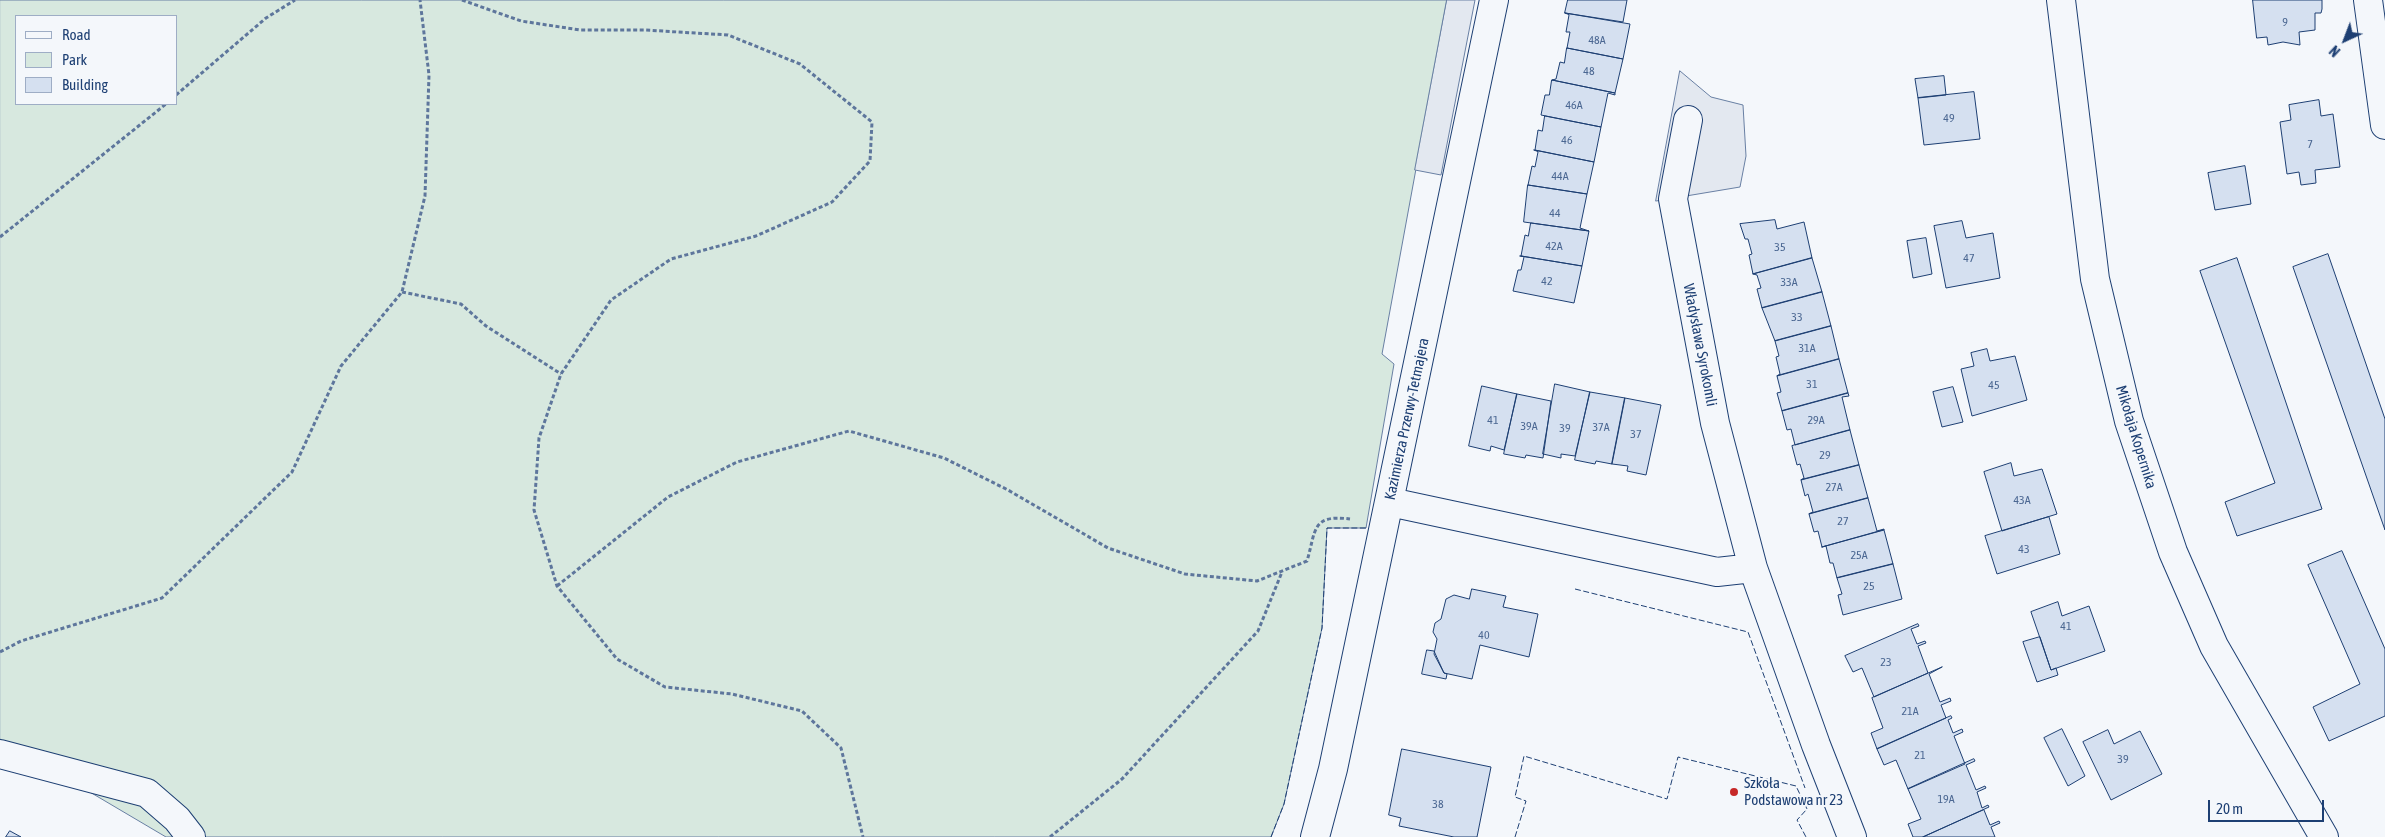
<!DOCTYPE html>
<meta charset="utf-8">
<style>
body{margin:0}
#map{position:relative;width:2385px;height:837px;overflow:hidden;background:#f4f7fb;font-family:"Asap Condensed",sans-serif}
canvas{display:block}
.legend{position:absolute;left:15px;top:15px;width:162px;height:90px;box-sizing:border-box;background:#f4f7fb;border:1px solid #9eadc5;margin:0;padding:6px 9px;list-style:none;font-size:15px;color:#1d3f73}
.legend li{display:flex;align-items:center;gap:10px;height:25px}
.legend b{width:25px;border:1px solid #9eadc5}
.north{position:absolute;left:2320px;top:15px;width:50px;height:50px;-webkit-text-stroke:4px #f4f7fb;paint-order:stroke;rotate:223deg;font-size:14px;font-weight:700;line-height:20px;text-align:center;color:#1d3f73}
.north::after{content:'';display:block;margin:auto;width:18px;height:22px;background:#1d3f73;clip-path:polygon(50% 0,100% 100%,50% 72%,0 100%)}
.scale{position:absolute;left:2208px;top:800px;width:116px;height:22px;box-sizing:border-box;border:2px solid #1d3f73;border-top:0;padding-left:6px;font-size:15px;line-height:18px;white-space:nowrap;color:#1d3f73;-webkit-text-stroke:4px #f4f7fb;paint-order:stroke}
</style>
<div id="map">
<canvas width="2385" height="837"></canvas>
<ul class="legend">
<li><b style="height:6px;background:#f4f7fb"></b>Road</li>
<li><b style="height:14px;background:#d7e8df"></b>Park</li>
<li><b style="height:14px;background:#d5e0f0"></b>Building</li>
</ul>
<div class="north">N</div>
<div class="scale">20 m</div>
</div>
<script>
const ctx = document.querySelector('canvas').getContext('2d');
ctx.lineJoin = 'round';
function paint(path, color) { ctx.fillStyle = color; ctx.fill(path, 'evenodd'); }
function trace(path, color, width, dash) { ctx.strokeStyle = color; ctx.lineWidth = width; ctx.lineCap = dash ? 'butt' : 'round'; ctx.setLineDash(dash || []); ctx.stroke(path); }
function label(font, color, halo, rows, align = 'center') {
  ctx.font = font + ' "Asap Condensed",sans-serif'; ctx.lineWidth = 4; ctx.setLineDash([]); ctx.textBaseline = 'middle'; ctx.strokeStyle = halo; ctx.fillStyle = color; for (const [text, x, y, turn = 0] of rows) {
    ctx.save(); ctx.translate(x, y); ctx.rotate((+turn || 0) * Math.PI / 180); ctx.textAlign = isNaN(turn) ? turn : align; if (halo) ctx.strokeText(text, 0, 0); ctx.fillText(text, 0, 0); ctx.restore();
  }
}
const green = new Path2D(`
 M 0,0 L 1447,0 L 1382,354 L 1394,364 L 1366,528 L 1327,528 L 1322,628 L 1284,804 L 1271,837 L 166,837 L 0,739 ZM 16,16 L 176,16 L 176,104 L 16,104 Z`);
paint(green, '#d7e8df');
trace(green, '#687fa3', 1);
const parking = new Path2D(`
 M 1447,0 L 1475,0 L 1441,175 L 1415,170 Z
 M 1680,71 L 1711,97 L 1743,105 L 1746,156 L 1740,187 L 1656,201 Z`);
paint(parking, '#e3e8f0');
trace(parking, '#687fa3', 1);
const building = new Path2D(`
 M 1568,0 L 1627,0 L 1623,22 L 1565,13 Z
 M 2253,0 L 2322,0 L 2322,9 L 2321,13 L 2315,13 L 2315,30 L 2299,32 L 2300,45 L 2283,42 L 2268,45 L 2267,37 L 2257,38 Z
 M 1565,13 L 1630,24 L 1623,59 L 1567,48 L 1570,32 L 1566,32 L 1569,15 Z
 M 1567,48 L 1623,59 L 1615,93 L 1552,80 L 1556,79 L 1560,62 L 1564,63 Z
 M 1944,76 L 1946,95 L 1918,98 L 1915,79 Z
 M 1552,80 L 1615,93 L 1615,95 L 1608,93 L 1601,127 L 1541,115 L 1545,95 L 1549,95 Z
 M 1974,92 L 1980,139 L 1924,145 L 1918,98 Z
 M 2319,100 L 2321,116 L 2333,114 L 2340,167 L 2315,170 L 2316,183 L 2301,185 L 2299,172 L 2287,174 L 2280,122 L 2291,120 L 2289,105 Z
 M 1545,116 L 1601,127 L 1594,162 L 1535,150 L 1538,130 L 1542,131 Z
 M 1534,150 L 1594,162 L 1587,194 L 1528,185 L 1532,166 L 1535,167 L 1538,152 Z
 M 2245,166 L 2251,204 L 2215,210 L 2208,173 Z
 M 1528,185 L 1587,194 L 1580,228 L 1589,231 L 1524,222 Z
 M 1775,220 L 1777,229 L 1804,222 L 1812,258 L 1753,274 L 1749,255 L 1752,254 L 1748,239 L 1745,239 L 1740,224 Z
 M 1962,221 L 1966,238 L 1993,233 L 2000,278 L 1946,288 L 1934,226 Z
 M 1531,223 L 1589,231 L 1582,266 L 1521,256 L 1525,235 L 1528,236 Z
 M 1926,238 L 1932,274 L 1913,278 L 1907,241 Z
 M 2328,254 L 2385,419 L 2385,530 L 2293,267 Z
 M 1520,256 L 1521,256 L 1582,266 L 1574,303 L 1513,291 L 1518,270 L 1521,270 L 1524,257 Z
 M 1812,258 L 1822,292 L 1762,308 L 1757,289 L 1761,288 L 1757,275 L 1753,274 Z
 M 2237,258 L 2322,509 L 2237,536 L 2225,502 L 2275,483 L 2200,271 Z
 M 1822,292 L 1831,326 L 1775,341 L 1762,308 Z
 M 1831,326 L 1839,359 L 1777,376 L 1780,374 L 1776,357 L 1779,356 L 1775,341 Z
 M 1987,349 L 1990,361 L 2015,356 L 2027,400 L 1972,416 L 1961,369 L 1974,366 L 1971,353 Z
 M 1839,359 L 1848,393 L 1782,411 L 1777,393 L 1781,392 L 1777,376 Z
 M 1555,384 L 1590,392 L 1575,456 L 1561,454 L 1561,458 L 1543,454 Z
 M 1482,386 L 1517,394 L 1504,450 L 1491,446 L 1490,451 L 1469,446 Z
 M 1953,387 L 1963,422 L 1942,427 L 1933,392 Z
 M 1590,392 L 1625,398 L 1612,464 L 1596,461 L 1595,464 L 1575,460 Z
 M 1848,393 L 1849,396 L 1842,397 L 1850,430 L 1795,445 L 1791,429 L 1787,430 L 1782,411 Z
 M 1517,394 L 1551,401 L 1543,458 L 1526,455 L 1525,458 L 1504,454 Z
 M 1625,398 L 1661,405 L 1646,475 L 1627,471 L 1628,466 L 1612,464 Z
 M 1850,430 L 1859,465 L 1801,480 L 1804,478 L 1800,464 L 1797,465 L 1792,446 Z
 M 2011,463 L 2014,476 L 2042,469 L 2057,514 L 2002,531 L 1984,472 Z
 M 1859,465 L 1868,498 L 1809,514 L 1813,512 L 1808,494 L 1805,496 L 1801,480 Z
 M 1868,498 L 1877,531 L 1884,529 L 1884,530 L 1822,547 L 1818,531 L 1814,532 L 1809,514 Z
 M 2049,517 L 2060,554 L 1997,574 L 1985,536 Z
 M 1884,530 L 1893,564 L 1837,578 L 1833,563 L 1830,563 L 1826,546 L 1822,547 Z
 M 2342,551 L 2385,649 L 2385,716 L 2329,741 L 2313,707 L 2360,684 L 2308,565 Z
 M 1893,564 L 1902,599 L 1843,615 L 1838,595 L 1842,594 L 1837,578 Z
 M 1472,589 L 1506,596 L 1503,607 L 1538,614 L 1529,657 L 1480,645 L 1472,679 L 1444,673 L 1434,654 L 1437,639 L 1433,632 L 1435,623 L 1441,619 L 1446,599 L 1454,595 L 1469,599 Z
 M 2058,602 L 2062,616 L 2089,606 L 2105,651 L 2051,670 L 2031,612 Z
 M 1918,624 L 1919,626 L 1911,629 L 1917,644 L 1925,641 L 1926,643 L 1918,646 L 1928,673 L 1874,697 L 1862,668 L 1853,672 L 1845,656 Z
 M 2040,637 L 2051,670 L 2056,668 L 2058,675 L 2037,682 L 2023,642 Z
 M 1427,650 L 1434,651 L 1444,673 L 1447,674 L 1446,679 L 1422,674 Z
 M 1942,667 L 1929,674 L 1940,702 L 1950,698 L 1951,701 L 1941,705 L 1946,718 L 1877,749 L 1871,733 L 1883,728 L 1872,698 Z
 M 1951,716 L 1952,718 L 1948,720 L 1953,733 L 1962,729 L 1963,732 L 1954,736 L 1965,764 L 1908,789 L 1896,760 L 1884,765 L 1877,749 Z
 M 2062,729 L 2085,776 L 2068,786 L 2044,738 Z
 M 2108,730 L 2114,744 L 2140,731 L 2162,774 L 2111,800 L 2083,742 Z
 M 1402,749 L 1491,767 L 1477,837 L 1454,837 L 1399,826 L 1401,818 L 1389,815 Z
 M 1974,759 L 1975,761 L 1966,765 L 1976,790 L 1985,786 L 1986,788 L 1977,792 L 1982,808 L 1988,805 L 1989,807 L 1923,837 L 1913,837 L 1908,824 L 1921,819 L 1908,789 Z
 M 1984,810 L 1990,825 L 1999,821 L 2000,823 L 1991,827 L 1995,837 L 1923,837 Z
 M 10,831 L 21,837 L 6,837 Z`);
paint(building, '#d5e0f0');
trace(building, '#1d3f73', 1);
const minor = new Path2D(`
 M 2061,0 L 2095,279 L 2129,421 L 2173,552 L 2214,646 L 2324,837
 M 2368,0 L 2385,125
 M 1688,120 L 1673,199 L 1715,423 L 1753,568 L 1816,745 L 1852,837
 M 1390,502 L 1717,572 L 1753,568
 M 0,754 L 147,793 L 177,819 L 191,837
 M 1315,837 L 1333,769 L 1494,0`);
trace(minor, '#1d3f73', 30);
trace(new Path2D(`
 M 462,0 L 521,21 L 580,30 L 645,30 L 728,35 L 800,64 L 872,122 L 870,161 L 832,202 L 756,236 L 671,259 L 611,300 L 561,374 L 539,438 L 534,510 L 557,586 L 617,659 L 665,687 L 732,694 L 802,711 L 841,748 L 863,837
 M 176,95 L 266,18 L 295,0
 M 0,237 L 166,104
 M 402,292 L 461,304 L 486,326 L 561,374
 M 557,586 L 668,497 L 737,462 L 849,431 L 944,458 L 1008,490 L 1108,548 L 1185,574 L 1257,581 L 1307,561 C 1316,531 1311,514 1350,519
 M 0,652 L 21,641 L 162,598 L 292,472 L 341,366 L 402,292 L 425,196 L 429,75 L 420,0
 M 1050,837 L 1122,779 L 1258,631 L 1282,572`), '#5e769c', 3, [4, 2.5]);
trace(minor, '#f4f7fb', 28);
trace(new Path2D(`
 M 1575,589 L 1748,632 L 1805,788
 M 1271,837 L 1284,804 L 1322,628 L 1327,528 L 1366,528
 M 1515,837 L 1526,801 L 1515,797 L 1524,756 L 1667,799 L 1678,757 L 1796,786 L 1807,809 L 1797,820 L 1806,837`), '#1d3f73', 1, [6, 2.5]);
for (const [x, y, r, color] of [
 [1734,792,5,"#c62828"]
]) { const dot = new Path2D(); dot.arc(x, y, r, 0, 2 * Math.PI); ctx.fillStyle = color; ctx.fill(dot); trace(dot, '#f4f7fb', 2); }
label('12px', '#4b6792', null, [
 ["9",2285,22],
 ["48A",1597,40],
 ["48",1589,71],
 ["46A",1574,105],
 ["49",1949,118],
 ["46",1567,140],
 ["7",2310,144],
 ["44A",1560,176],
 ["44",1555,213],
 ["42A",1554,246],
 ["35",1780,247],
 ["47",1969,258],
 ["42",1547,281],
 ["33A",1789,282],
 ["33",1797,317],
 ["31A",1807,348],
 ["31",1812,384],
 ["45",1994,385],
 ["41",1493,420],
 ["29A",1816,420],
 ["39A",1529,426],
 ["37A",1601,427],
 ["39",1565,428],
 ["37",1636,434],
 ["29",1825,455],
 ["27A",1834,487],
 ["43A",2022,500],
 ["27",1843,521],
 ["43",2024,549],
 ["25A",1859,555],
 ["25",1869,586],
 ["41",2066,626],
 ["40",1484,635],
 ["23",1886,662],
 ["21A",1910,711],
 ["21",1920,755],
 ["39",2123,759],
 ["19A",1946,799],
 ["38",1438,804]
]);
label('15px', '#1d3f73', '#f4f7fb', [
 ["Władysława Syrokomli",1700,345,79],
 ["Kazimierza Przerwy-Tetmajera",1407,419,-78],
 ["Mikołaja Kopernika",2136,437,73]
]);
label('15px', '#1d3f73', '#f4f7fb', [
 ["Szkoła",1744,783],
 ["Podstawowa nr 23",1744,800]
], 'left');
</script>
